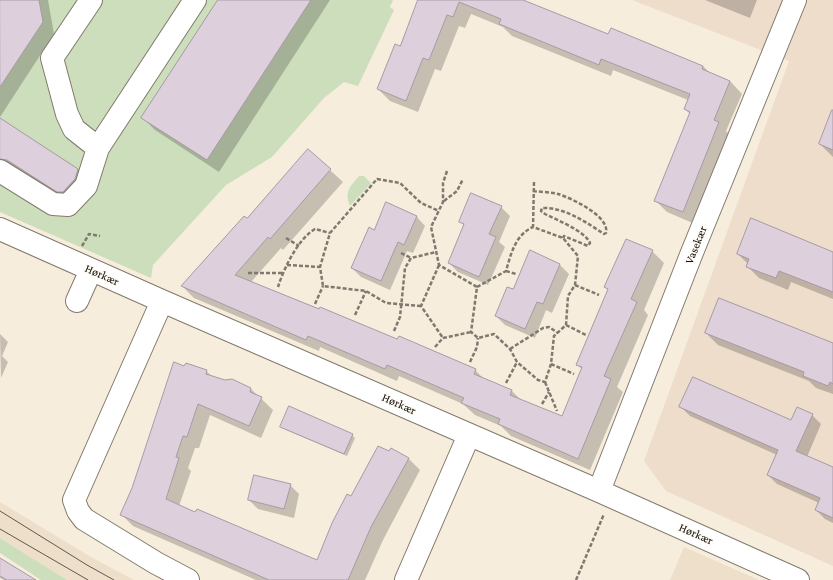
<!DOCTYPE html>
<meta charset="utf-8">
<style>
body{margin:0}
canvas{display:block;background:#f7eddd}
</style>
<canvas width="833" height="580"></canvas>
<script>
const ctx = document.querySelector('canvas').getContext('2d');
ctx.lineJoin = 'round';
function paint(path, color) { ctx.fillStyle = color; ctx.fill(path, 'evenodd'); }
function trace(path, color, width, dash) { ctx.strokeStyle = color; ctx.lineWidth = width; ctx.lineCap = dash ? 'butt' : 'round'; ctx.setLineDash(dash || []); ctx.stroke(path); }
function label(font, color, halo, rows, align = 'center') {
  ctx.font = font + ' "Crimson Pro",serif'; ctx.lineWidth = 3.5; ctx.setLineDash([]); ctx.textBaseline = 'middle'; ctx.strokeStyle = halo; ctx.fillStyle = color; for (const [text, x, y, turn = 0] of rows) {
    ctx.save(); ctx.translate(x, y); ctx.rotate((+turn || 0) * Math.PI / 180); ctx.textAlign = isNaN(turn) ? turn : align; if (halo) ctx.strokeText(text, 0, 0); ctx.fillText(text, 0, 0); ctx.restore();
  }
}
paint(new Path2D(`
 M 0,502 L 91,557 L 134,580 L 67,580 L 0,538 Z
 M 684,547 L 759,580 L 670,580 Z`), '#eedfca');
paint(new Path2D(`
 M 632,0 L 833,0 L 833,566 L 666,491 L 644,461 L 789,61 Z`), '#eeddcb');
paint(new Path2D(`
 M 0,0 L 393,0 L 390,7 L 394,10 L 358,86 L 344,82 L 324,98 L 272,157 L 226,185 L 153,265 L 151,278 L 0,212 Z
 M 359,176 L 364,176 L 371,183 L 350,206 C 344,191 350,187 359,176 Z
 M 0,538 L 67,580 L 41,580 L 0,553 Z`), '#cddebc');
paint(new Path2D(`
 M 0,0 L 48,0 L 54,34 L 0,117 Z
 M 219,0 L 330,0 L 219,172 L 155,130 L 143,118 Z
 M 425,0 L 524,0 L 527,3 L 609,36 L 703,66 L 710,73 L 730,81 L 742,94 L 726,131 L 730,135 L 695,224 L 667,212 L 655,200 L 690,114 L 685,109 L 688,100 L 613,70 L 611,76 L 512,36 L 503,27 L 471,14 L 465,28 L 459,26 L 441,71 L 435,69 L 418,112 L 390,101 L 378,89 Z
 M 705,0 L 757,0 L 750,18 Z
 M 833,111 L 833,157 L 820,144 Z
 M 0,119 L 78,169 L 90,181 L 75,204 L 0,164 Z
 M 308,150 L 343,182 L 283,250 L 281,248 L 251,282 L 475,370 L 485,380 L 512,391 L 522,401 L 562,418 L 582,369 L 577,365 L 609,291 L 605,287 L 652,251 L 664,263 L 644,310 L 648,315 L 617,387 L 623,392 L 590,470 L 511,436 L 501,426 L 475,415 L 463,404 L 399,376 L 397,381 L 320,347 L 319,351 L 194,298 L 182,286 L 247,220 Z
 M 501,207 L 510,216 L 499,242 L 505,247 L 488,285 L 458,272 L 449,263 L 465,226 L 460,222 Z
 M 416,216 L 425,226 L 413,253 L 407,251 L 390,290 L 361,277 L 352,268 L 374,231 Z
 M 530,252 L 560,265 L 569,274 L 552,313 L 546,310 L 535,338 L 505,325 L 496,316 L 514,291 Z
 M 833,252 L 833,299 L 791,282 L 788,290 L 759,278 L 747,266 L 748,264 L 738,254 Z
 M 706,333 L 833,344 L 833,394 L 816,388 L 809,381 L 718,345 Z
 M 0,334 L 8,342 L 2,356 L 8,362 L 1,378 Z
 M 185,367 L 206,371 L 213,377 L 225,381 L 231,380 L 251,389 L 273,410 L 261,438 L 210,415 L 199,448 L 195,448 L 188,468 L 191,471 L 179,506 L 318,562 L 352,497 L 389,453 L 408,458 L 420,470 L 383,540 L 365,580 L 256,580 L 133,526 L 121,514 Z
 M 681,407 L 791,421 L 812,415 L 821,424 L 807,457 L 833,469 L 833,523 L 825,519 L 816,510 L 819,503 L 777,484 L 768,475 L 777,455 L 690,416 Z
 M 281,426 L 352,435 L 355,438 L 347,456 L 284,429 Z
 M 290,485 L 299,494 L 294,518 L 258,509 L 249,500 Z
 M 0,559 L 34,580 L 4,580 L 0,578 Z`), '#0003');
const building = new Path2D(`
 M 0,0 L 39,0 L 43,22 L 0,87 Z
 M 218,0 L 311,0 L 207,160 L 141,118 Z
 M 418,0 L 523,0 L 608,34 L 611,28 L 703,66 L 702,69 L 730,81 L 714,120 L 719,122 L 683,212 L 654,201 L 690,112 L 684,109 L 690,94 L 601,59 L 599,65 L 499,24 L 501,19 L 459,2 L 453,17 L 447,15 L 429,60 L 423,58 L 406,101 L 377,89 L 395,44 L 400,46 Z
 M 832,110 L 833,110 L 833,150 L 819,144 Z
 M 0,118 L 78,169 L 75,179 L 63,192 L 57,192 L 7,160 L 0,159 Z
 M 308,149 L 331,169 L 270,239 L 268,237 L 235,275 L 319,309 L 320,307 L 397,339 L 399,336 L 476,369 L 474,374 L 512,390 L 510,395 L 562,416 L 582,367 L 576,365 L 608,289 L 604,287 L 626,239 L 653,250 L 631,299 L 637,302 L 604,376 L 611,379 L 578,459 L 498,424 L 500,419 L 461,403 L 464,398 L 387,365 L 385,369 L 308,336 L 306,340 L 181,286 L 244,216 L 247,218 Z
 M 471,193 L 502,206 L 489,234 L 496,237 L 479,277 L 448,263 L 464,224 L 459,222 Z
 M 386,202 L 417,216 L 404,245 L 398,242 L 381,281 L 351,268 L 369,227 L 374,230 Z
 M 751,218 L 833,252 L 833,292 L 779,271 L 776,278 L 746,267 L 749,259 L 737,254 Z
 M 530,250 L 560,264 L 543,304 L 537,302 L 525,329 L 495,316 L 507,287 L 513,289 Z
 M 719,298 L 833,343 L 833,384 L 830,382 L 828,386 L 803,376 L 804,372 L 705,333 Z
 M 174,362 L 184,366 L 186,363 L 207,370 L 206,374 L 225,380 L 232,379 L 251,388 L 250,392 L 262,397 L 249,426 L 198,404 L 187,437 L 183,436 L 176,457 L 179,458 L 166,499 L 195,512 L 197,509 L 317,560 L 332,523 L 347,494 L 351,496 L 378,446 L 389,451 L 391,448 L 409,458 L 371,527 L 348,580 L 269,580 L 120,515 L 132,488 Z
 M 693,377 L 791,420 L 797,407 L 813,414 L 796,451 L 833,467 L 833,518 L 815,510 L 820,498 L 767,475 L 778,450 L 679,407 Z
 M 289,406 L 353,434 L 344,454 L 280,427 Z
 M 254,475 L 291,484 L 284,509 L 248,500 Z
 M 0,558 L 36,580 L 7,580 L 0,576 Z`);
paint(building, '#ddcfdc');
trace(building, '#a79aa6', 1);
const minor = new Path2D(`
 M 98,148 L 195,0
 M 0,171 L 53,204 L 68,205 L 86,186 L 98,148 L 74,129 L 67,114 L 52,58 L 91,0
 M 0,229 L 162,301 L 599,491 L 798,580
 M 77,301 L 91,270
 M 162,301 L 74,500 L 78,511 L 84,519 L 156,563 L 188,580
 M 599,491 L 691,255 L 795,0
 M 406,580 L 469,435`);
trace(minor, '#837a6d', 24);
trace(new Path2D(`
 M 447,171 L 443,183 L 443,202 L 431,227 L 439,265 L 477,287 L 471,332 L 478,338 L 494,334 L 510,349 L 517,362 L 538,380 L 545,382 L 551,364 L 554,336 L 566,325 L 568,296 L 575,285 L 578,256 L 563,238 L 533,227 L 534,182
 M 533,191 C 541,192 550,192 558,194 C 571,198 610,216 606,233 L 604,234 C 586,222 564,207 542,208 L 541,211 L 545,214 C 557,220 585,231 590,243 L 588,246 L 564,236 L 563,238
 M 444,201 L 457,191 L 463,179
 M 286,238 L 299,246
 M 82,246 L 89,234 L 100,236
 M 401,253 L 411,258
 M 287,265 L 320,267
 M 439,265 L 421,306 L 443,338
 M 506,271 L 516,274
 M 248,273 L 282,273
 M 575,285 L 599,295
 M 278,287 C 284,268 298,239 315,229 L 330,233
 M 477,287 L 506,271 C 511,254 515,235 533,227
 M 315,304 L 323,286
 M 421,306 L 386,303 L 366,291 L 323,286 L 320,267 L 330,233 L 377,179 L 400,183 L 421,203 L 439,211
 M 355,315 L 366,291
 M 566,325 L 586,335
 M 394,331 L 400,317 L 405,268 L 411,258 L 436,252
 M 435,347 L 443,338 L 471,332
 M 510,349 L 543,328 L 549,327 L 558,333
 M 470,362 L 477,347 L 478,338
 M 551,364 L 574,374
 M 545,382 L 557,411
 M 506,383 L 517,362
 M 542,404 L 549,392
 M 576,580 L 604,514`), '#7f796f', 2.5, [4, 2]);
trace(minor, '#fff', 22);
trace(new Path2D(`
 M 0,511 L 87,565 L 114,580
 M 0,529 L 88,580`), '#5e5950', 1);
label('12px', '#110e09', '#fffbf5', [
 ["Vasekær",696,245,-68],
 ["Hørkær",102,275,24],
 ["Hørkær",399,404,24],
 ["Hørkær",696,534,24]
]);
</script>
